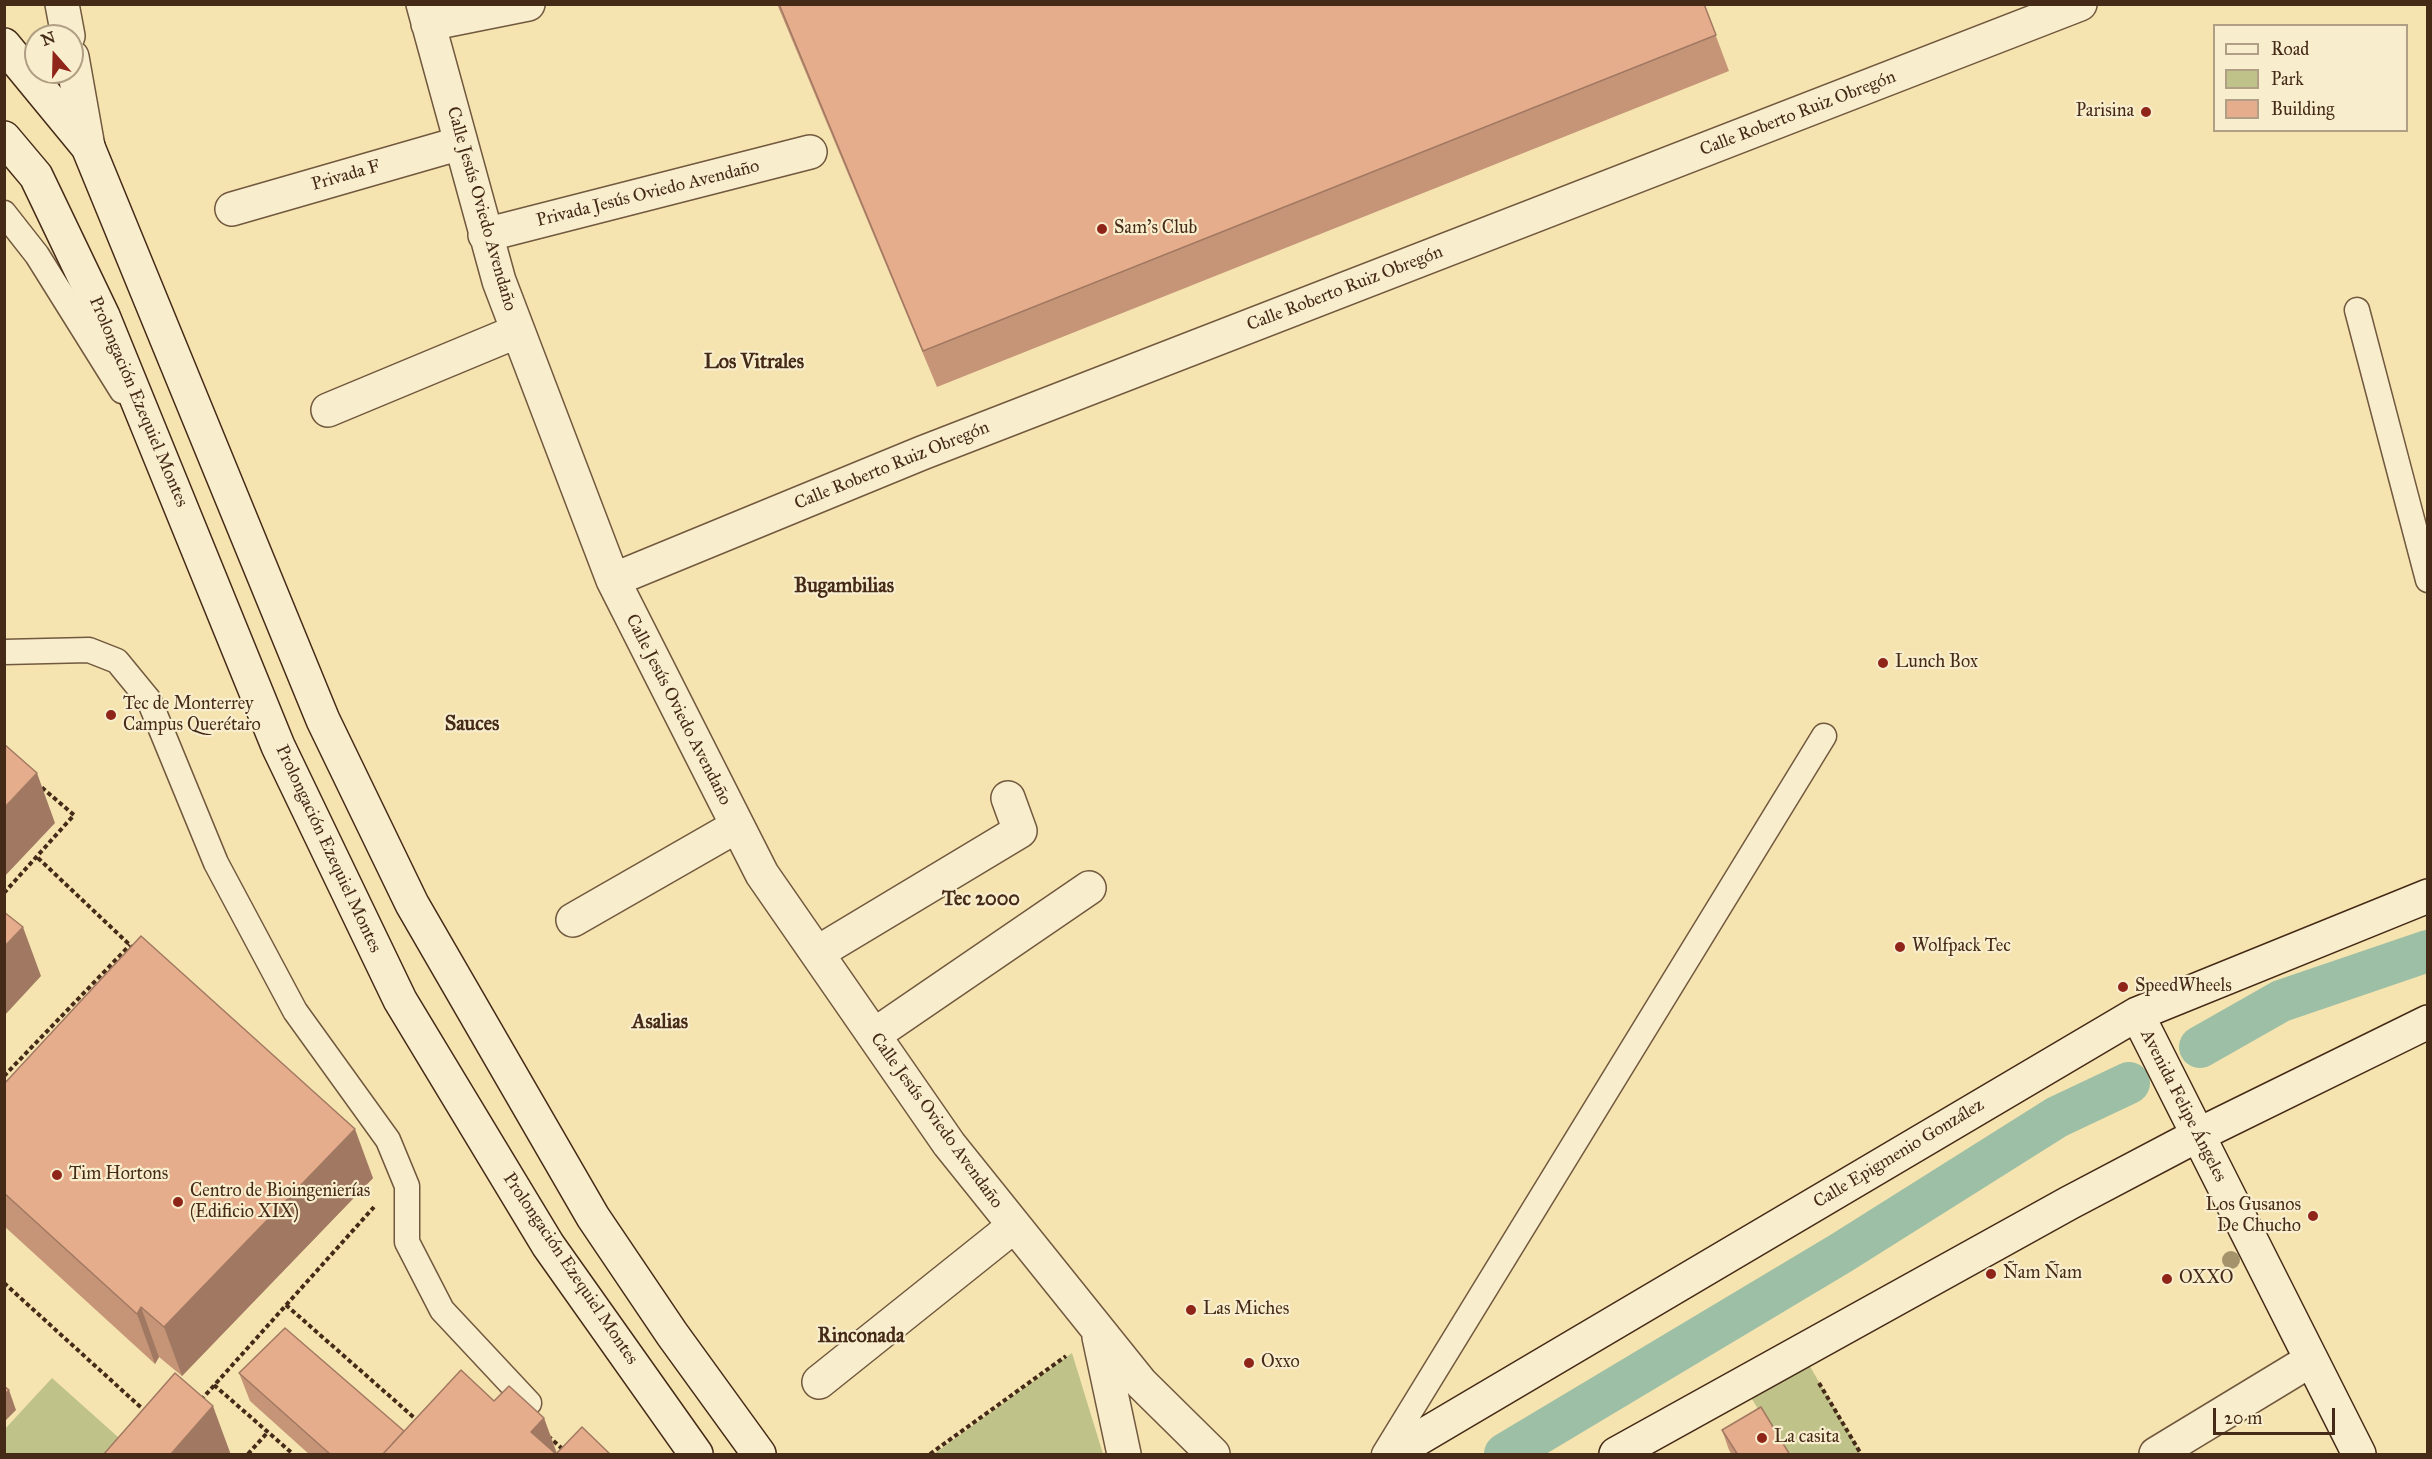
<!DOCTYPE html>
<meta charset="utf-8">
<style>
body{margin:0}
#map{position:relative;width:2432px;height:1459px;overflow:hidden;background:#f5e4b0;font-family:"IM FELL Great Primer",serif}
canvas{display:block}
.frame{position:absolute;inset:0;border:6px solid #452a18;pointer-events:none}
.legend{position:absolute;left:2213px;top:24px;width:195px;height:108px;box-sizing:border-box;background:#f8edcc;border:2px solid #b09f84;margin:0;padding:8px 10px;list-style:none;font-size:18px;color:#452a18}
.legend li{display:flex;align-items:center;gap:12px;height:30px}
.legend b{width:30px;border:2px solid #b09f84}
.north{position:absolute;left:24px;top:24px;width:60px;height:60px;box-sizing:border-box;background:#f8edcc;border:2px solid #b09f84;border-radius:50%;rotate:340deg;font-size:16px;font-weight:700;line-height:24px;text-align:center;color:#452a18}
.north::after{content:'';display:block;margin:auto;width:21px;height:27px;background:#8f2418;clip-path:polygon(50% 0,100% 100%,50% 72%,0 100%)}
.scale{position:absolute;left:2213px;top:1408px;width:122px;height:27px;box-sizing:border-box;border:3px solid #452a18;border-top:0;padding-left:8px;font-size:18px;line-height:21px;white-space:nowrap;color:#452a18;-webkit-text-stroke:4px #f8edcc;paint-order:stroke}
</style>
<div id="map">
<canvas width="2432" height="1459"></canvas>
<div class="frame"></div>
<ul class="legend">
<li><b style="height:8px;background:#f8edcc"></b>Road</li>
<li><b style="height:16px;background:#bfc389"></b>Park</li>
<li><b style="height:16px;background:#e6ad8c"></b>Building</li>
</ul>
<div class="north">N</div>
<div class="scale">20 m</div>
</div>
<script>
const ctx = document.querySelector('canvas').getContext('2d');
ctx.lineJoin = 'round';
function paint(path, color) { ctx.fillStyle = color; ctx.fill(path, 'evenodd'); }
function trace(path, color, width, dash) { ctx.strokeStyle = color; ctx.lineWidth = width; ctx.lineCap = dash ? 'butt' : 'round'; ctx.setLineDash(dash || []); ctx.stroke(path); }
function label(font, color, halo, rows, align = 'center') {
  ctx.font = font + ' "IM FELL Great Primer",serif'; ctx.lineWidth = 4.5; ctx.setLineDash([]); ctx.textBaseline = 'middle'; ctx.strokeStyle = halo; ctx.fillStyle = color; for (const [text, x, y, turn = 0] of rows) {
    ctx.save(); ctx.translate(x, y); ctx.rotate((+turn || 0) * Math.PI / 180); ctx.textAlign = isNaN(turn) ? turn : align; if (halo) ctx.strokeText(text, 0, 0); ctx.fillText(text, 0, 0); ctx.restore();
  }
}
paint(new Path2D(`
 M 1801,1351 L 1861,1454 L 1785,1454 L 1743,1384 Z
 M 1072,1353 L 1103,1454 L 934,1454 Z
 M 52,1378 L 137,1454 L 5,1454 L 4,1430 Z`), '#bfc389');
trace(new Path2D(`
 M 2200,1047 L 2281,1001 L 2428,951
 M 1505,1454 L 1841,1253 L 2057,1117 L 2129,1083`), '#9dbfa5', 42);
const lane = new Path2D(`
 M 4,213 L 37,255 L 122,391
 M 2357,310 L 2428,580
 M 4,652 L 89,650 L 117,661 L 149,700 L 216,863 L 295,1011 L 388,1140 L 407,1186 L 407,1242 L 442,1310 L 529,1403
 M 1384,1454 L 1824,736`);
const street = new Path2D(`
 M 62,4 L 68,36
 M 423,4 L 499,281 L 613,580 L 762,874 L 949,1144 L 1141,1383 L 1213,1454
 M 428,24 L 528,4
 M 72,57 L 88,147
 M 232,209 L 461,143
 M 485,235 L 810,152
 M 328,410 L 518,331
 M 613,580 L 922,453 L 2080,4
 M 573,920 L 737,826
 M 817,953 L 1020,831 L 1008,798
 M 874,1035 L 1089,888
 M 1099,1337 L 1124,1454
 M 819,1382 L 1014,1226
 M 2156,1454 L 2311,1360`);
const secondary = new Path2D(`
 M 4,45 L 88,147 L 323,720 L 412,904 L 593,1217 L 672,1334 L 759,1454
 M 4,138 L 36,176 L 103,316 L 278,746 L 400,1000 L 548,1245 L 696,1454
 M 2137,1014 L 2359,1454
 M 1392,1454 L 2137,1014 L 2428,896
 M 1616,1454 L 2069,1203 L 2198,1135 L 2428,1022`);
trace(lane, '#71583e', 27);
trace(street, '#71583e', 36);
trace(secondary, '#452a18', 36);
trace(new Path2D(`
 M 38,858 L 133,948
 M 4,893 L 74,815 L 40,786
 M 4,1076 L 130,945
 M 4,1283 L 146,1412
 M 286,1305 L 418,1421
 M 1819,1383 L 1861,1454
 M 214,1385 L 293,1454
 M 201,1400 L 374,1207
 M 548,1436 L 568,1454
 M 248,1454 L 267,1433
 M 930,1454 L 1066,1356`), '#452a18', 4, [4.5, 3]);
trace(lane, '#f8edcc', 24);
trace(street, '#f8edcc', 33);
trace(secondary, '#f8edcc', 33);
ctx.fillStyle = '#a5936c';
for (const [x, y] of [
 [2231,1260]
]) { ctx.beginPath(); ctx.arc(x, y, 9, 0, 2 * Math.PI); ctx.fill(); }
paint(new Path2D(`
 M 777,4 L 1704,4 L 1729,71 L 937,387 Z
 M 4,1084 L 373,1178 L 182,1376 L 159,1357 L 155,1364 L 4,1226 Z
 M 239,1373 L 404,1431 L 494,1401 L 544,1418 L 557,1453 L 611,1455 L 310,1455 L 250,1401 Z
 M 1722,1430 L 1790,1455 L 1732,1455 L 1729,1450 Z`), '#c69578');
paint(new Path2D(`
 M 37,773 L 55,823 L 4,877 L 4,808 Z
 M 23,927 L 41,976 L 4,1016 L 4,947 Z
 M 355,1129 L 373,1178 L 182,1376 L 164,1327 Z
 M 141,1307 L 159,1357 L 155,1364 L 137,1314 Z
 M 9,1390 L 16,1410 L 4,1422 L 4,1395 Z
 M 213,1406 L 231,1455 L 170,1455 Z
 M 544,1418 L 557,1455 L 539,1455 L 531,1432 Z`), '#a17962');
const building = new Path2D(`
 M 779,4 L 1704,4 L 1716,35 L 923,351 Z
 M 4,744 L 37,773 L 4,808 Z
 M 4,912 L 23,927 L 4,947 Z
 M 141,936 L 355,1129 L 164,1327 L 141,1307 L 137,1314 L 4,1193 L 4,1084 Z
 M 285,1328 L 404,1431 L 382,1455 L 331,1455 L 239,1373 Z
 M 461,1370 L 494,1401 L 509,1386 L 544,1418 L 531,1432 L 556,1454 L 582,1427 L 611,1455 L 382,1455 Z
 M 175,1373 L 213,1406 L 170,1455 L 103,1455 Z
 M 4,1386 L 9,1390 L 4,1395 Z
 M 1761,1407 L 1790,1455 L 1738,1455 L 1722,1430 Z`);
paint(building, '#e6ad8c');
trace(building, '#a17962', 1.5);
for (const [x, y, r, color] of [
 [2146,112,6,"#8f2418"],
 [1102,229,6,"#8f2418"],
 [1883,663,6,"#8f2418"],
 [111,715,6,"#8f2418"],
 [1900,947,6,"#8f2418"],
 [2123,987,6,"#8f2418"],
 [57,1175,6,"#8f2418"],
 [178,1202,6,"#8f2418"],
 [2313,1216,6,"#8f2418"],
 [1991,1274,6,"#8f2418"],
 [2167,1279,6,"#8f2418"],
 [1191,1310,6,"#8f2418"],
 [1249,1363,6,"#8f2418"],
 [1762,1438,6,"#8f2418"]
]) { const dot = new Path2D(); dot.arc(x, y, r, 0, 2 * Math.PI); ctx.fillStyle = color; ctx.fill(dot); trace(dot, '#f8edcc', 2); }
label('18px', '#452a18', '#f8edcc', [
 ["Parisina",2134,112,"right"],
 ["Sam's Club",1114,229],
 ["Lunch Box",1895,663],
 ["Tec de Monterrey",123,705],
 ["Campus Querétaro",123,726],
 ["Wolfpack Tec",1912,947],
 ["SpeedWheels",2135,987],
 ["Tim Hortons",69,1175],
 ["Centro de Bioingenierías",190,1192],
 ["(Edificio XIX)",190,1213],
 ["Los Gusanos",2301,1206,"right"],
 ["De Chucho",2301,1227,"right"],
 ["Ñam Ñam",2003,1274],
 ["OXXO",2179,1279],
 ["Las Miches",1203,1310],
 ["Oxxo",1261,1363],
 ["La casita",1774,1438]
], 'left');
label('18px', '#452a18', '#f8edcc', [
 ["Calle Roberto Ruiz Obregón",1798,114,-21],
 ["Privada F",346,176,-16],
 ["Privada Jesús Oviedo Avendaño",648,194,-14],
 ["Calle Jesús Oviedo Avendaño",481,209,74],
 ["Calle Roberto Ruiz Obregón",1345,289,-21],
 ["Prolongación Ezequiel Montes",138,402,67],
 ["Calle Roberto Ruiz Obregón",892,466,-22],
 ["Calle Jesús Oviedo Avendaño",678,710,63],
 ["Prolongación Ezequiel Montes",328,849,65],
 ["Avenida Felipe Ángeles",2183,1106,63],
 ["Calle Jesús Oviedo Avendaño",936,1121,54],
 ["Calle Epigmenio González",1899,1154,-31],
 ["Prolongación Ezequiel Montes",570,1269,56]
]);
label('bold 20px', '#452a18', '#f8edcc', [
 ["Los Vitrales",754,363],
 ["Bugambilias",844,587],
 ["Sauces",472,725],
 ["Tec 2000",981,900],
 ["Asalias",660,1023],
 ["Rinconada",861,1337]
]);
</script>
